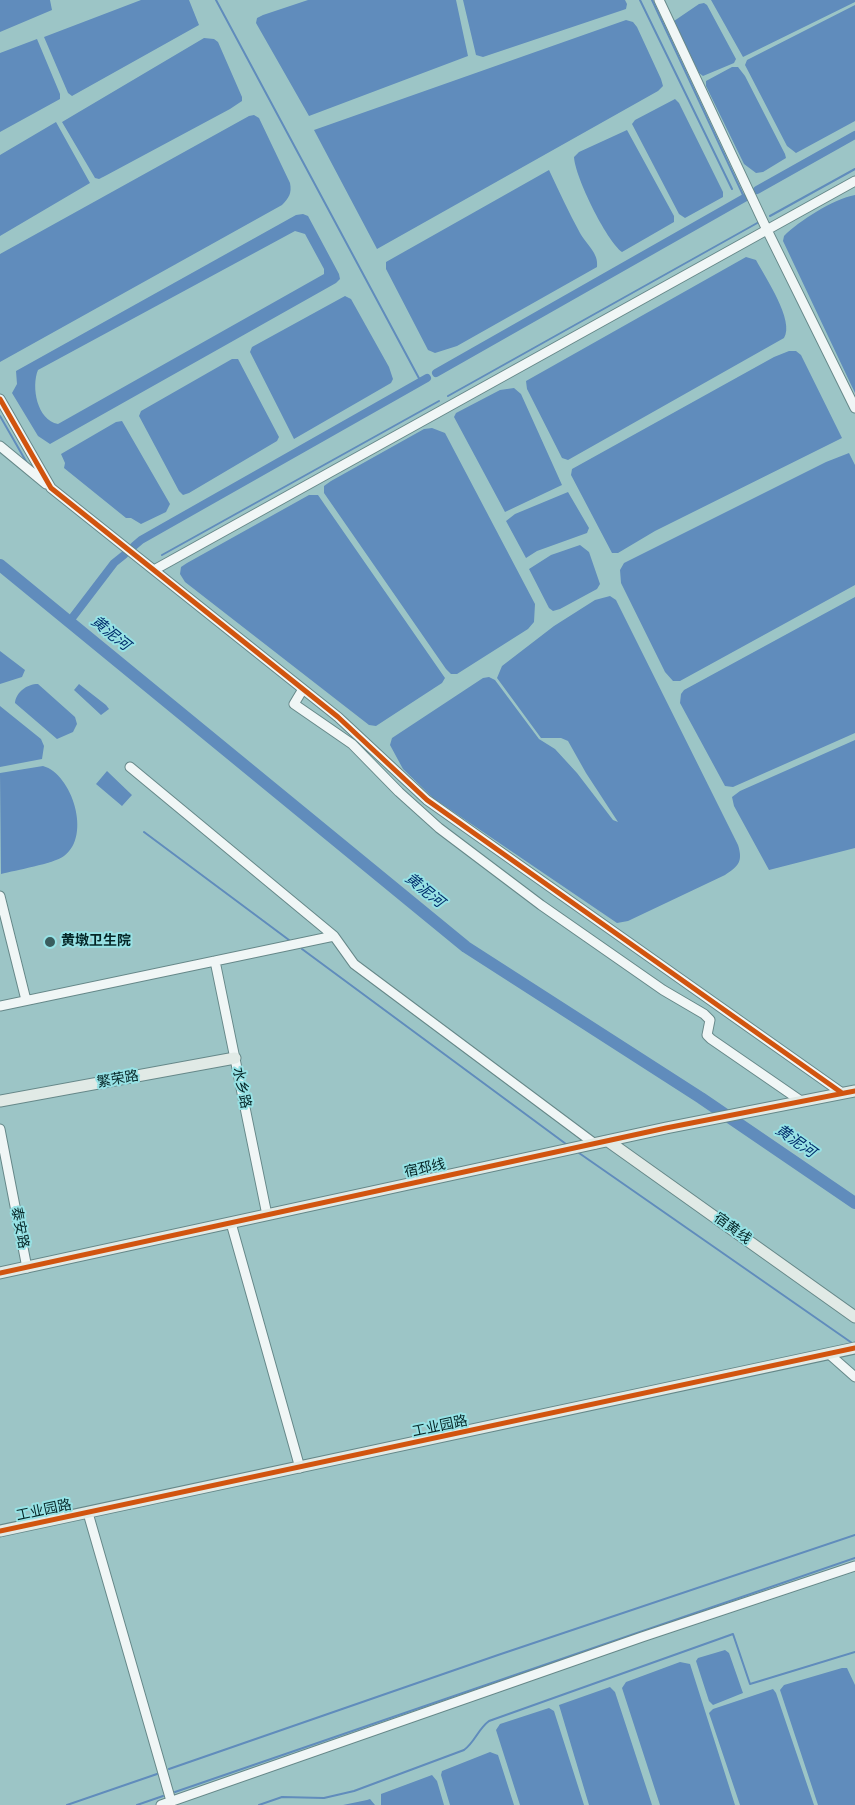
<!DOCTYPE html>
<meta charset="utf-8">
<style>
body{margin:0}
canvas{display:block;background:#9cc5c6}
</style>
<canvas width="855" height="1805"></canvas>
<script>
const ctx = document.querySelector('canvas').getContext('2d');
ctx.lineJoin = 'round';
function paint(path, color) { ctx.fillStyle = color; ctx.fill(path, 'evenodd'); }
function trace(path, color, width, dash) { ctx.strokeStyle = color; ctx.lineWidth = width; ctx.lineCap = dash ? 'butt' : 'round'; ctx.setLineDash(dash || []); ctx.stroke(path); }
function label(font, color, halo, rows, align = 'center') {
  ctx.font = font + ' "Titillium Web","Noto Sans SC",sans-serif'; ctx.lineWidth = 4; ctx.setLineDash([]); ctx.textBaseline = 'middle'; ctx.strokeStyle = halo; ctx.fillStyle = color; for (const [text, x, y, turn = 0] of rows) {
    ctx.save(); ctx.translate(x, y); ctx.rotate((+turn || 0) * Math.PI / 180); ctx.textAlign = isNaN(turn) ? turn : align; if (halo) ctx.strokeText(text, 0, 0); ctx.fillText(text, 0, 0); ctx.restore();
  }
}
paint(new Path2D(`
 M 0,0 L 50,0 L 52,10 L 0,32 Z
 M 141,0 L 189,0 L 199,25 L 72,96 L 68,93 L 44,37 Z
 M 308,0 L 456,0 L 468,56 L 309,116 L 256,23 L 257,18 L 263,15 Z
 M 463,0 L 625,0 L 627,4 L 626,9 L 483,57 L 476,55 Z
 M 711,0 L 855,0 L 855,2 L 743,57 Z
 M 704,3 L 707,5 L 736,59 L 734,63 L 703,76 L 699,73 L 674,21 L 699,4 Z
 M 855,5 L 855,121 L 796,153 L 787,146 L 745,65 L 747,60 Z
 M 626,20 L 633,22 L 637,27 L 661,79 L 663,86 L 658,91 L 377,249 L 314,130 Z
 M 204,38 L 214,39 L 218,42 L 242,97 L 242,101 L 230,109 L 105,176 L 99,179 L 95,178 L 62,122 Z
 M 37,39 L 60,94 L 60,99 L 0,132 L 0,53 Z
 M 732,67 L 738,67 L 745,76 L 785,154 L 786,158 L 763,172 L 756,173 L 744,164 L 706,86 L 706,81 Z
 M 675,99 L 679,103 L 723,192 L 723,197 L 685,218 L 679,214 L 632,124 L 635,120 Z
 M 254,115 L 259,118 L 290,183 C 292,193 289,198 282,205 L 0,362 L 0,254 L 249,116 Z
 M 56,122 L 90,183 L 0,236 L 0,155 Z
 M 627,130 L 674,216 L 674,222 L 622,252 C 606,240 575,177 574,157 L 579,152 Z
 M 549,170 C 559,191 569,213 580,233 C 586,244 599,253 597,267 L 457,346 L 435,353 L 428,350 L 386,269 L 386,262 Z
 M 855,195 L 855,393 L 783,241 L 784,236 C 799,221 833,199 855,195 Z
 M 303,214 L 308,216 L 339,274 L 340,279 L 336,283 L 50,444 L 38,436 L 12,393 L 17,384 L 16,371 L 296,215 ZM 295,231 L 305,234 L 324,269 L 324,274 L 58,424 C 37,420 31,387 38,370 Z
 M 746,257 L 756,260 C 765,277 795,321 784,338 L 568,460 L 562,458 L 527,389 L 526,381 Z
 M 345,296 L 351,299 L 389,367 L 393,379 L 391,383 L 294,439 L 250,352 L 252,347 Z
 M 789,351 L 796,351 L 801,355 L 842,438 L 655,531 L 618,553 L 612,553 L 571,475 L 572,469 L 774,357 Z
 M 232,359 L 238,359 L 279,437 L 277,441 L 189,493 L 183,495 L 179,491 L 139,416 L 141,411 Z
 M 514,388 L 521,394 L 562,485 L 505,512 L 454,417 L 456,413 L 500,390 Z
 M 122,421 L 170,504 L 166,512 L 141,524 L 131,518 L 126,518 L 64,468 L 65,463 L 61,454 L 116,422 Z
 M 432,428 L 445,433 L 535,604 L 534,622 L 528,629 L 457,674 L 451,674 L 446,669 L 324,493 L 324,486 L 331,481 L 424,429 Z
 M 849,453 L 855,465 L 855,585 L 680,681 L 673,681 L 665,672 L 621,583 L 620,570 L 624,563 L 826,462 Z
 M 568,492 L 589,528 L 587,533 L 537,551 L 526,558 L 506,521 L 515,514 Z
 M 309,495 L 318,495 L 445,678 L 442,683 L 376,726 L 369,725 L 185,582 L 180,574 L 181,567 L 187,563 Z
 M 580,545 L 589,552 L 600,584 L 597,589 L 560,609 L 553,611 L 549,608 L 529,569 L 551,555 Z
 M 610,596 L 616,600 L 738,845 C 743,861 739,866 725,875 L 628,921 L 617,923 L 433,798 L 403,769 L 390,745 L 392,738 L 483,678 L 489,677 L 495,680 L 539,739 L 555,749 L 577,773 L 613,820 L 618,822 L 586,773 L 568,741 L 561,738 L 541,738 L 497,678 L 502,666 L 554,626 L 595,600 Z
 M 855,597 L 855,733 L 733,787 L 725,786 L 680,703 L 681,694 L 684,690 Z
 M 0,651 L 25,670 L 22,677 L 0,684 Z
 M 38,684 L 75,717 L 77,724 L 73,732 L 57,739 L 15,703 C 16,692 27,684 38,684 Z
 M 79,684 L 106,705 L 109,709 L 101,715 L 74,690 Z
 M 0,706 L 41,739 L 44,746 L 42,759 L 0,767 Z
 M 855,740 L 855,848 L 769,870 L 734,806 L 732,797 L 740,791 Z
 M 43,766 C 72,774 92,836 64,856 C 53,864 16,870 1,874 L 0,773 Z
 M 107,771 L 132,795 L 122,806 L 96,784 Z
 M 725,1650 L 729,1653 L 743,1693 L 713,1705 L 709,1701 L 696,1661 L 698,1658 Z
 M 680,1662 L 690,1664 L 735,1805 L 660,1805 L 622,1688 L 626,1682 Z
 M 842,1668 L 847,1668 L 855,1685 L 855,1805 L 818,1805 L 780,1690 L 784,1685 Z
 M 610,1687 L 615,1692 L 652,1805 L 589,1805 L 559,1705 Z
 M 773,1689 L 776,1693 L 814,1805 L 740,1805 L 709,1713 L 713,1709 Z
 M 549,1708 L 554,1711 L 584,1805 L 520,1805 L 496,1730 L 500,1724 Z
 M 490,1752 L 498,1755 L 514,1805 L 450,1805 L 441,1775 L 442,1771 Z
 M 432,1775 L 437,1781 L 444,1805 L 381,1805 L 381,1794 Z
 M 370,1799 L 375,1805 L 343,1805 L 367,1800 Z`), '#608cbc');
trace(new Path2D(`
 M 216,0 L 421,382
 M 640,0 L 732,189
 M 652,0 L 744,197
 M 737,199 L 738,201
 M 770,216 L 855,169
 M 448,396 L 759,222
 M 0,416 L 27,463
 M 162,555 L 439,401
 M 144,832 L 289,940
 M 302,949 L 566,1144
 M 579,1153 L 852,1343
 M 169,1769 L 498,1655 L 855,1535
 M 175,1792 L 855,1558
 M 67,1805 L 157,1774
 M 137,1805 L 163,1796
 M 259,1805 L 282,1797 L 324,1798 L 354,1791 L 464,1750 C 475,1742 478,1729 489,1721 L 733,1634 L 750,1684 L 855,1652`), '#608cbc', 2);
trace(new Path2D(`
 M 757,190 L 855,135
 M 436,373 L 746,197
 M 134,546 L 141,540 L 427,378
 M 69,622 L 114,563 L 124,555`), '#608cbc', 8);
trace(new Path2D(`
 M 0,565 L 466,947 L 701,1098 L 855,1203`), '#608cbc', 12);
const street = new Path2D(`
 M 659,0 L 767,230 L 855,408
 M 0,399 L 51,488 L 338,717 L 427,800 L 842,1093
 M 0,446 L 46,484
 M 154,570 L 855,181
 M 303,689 L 294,704 L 352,744 L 399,792 L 439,828 L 541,905 L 663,990 L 704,1014 L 710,1020 L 707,1035 L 711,1039 L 801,1101
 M 130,767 L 334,936 L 354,964 L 595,1144
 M 0,896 L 26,1000
 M 215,961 L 267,1215
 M 0,1006 L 334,936
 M 0,1129 L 27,1268
 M 231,1223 L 300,1468
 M 829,1354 L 855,1377
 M 88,1513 L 171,1801
 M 161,1805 L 642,1637 L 855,1566`);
const secondary = new Path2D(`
 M 0,1101 L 235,1058
 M 608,1141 L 855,1317
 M 0,1273 L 666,1128 L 855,1091
 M 0,1531 L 855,1348`);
trace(street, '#668889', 11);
trace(secondary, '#668889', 13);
trace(street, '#f0f6f6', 9);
trace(secondary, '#e1eae6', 11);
trace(new Path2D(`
 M 0,399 L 51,488 L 338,717 L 427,800 L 842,1093
 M 0,1273 L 666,1128 L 855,1091
 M 0,1531 L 855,1348`), '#d1540f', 5);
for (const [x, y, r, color] of [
 [50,942,6,"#395d5e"]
]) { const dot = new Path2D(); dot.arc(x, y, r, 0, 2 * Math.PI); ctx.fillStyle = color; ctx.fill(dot); trace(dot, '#97e2e5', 2); }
label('bold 14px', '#042526', '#97e2e5', [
 ["黄墩卫生院",61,942]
], 'left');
label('14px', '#042526', '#97e2e5', [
 ["繁荣路",118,1080,-10],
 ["水乡路",241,1088,78],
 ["宿邳线",425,1169,-12],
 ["泰安路",19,1228,79],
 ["宿黄线",732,1229,36],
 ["工业园路",440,1427,-12],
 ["工业园路",44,1511,-12]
]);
label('italic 15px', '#012e6c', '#97e2e5', [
 ["黄泥河",110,634,39],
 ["黄泥河",424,891,39],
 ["黄泥河",795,1142,35]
]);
</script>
